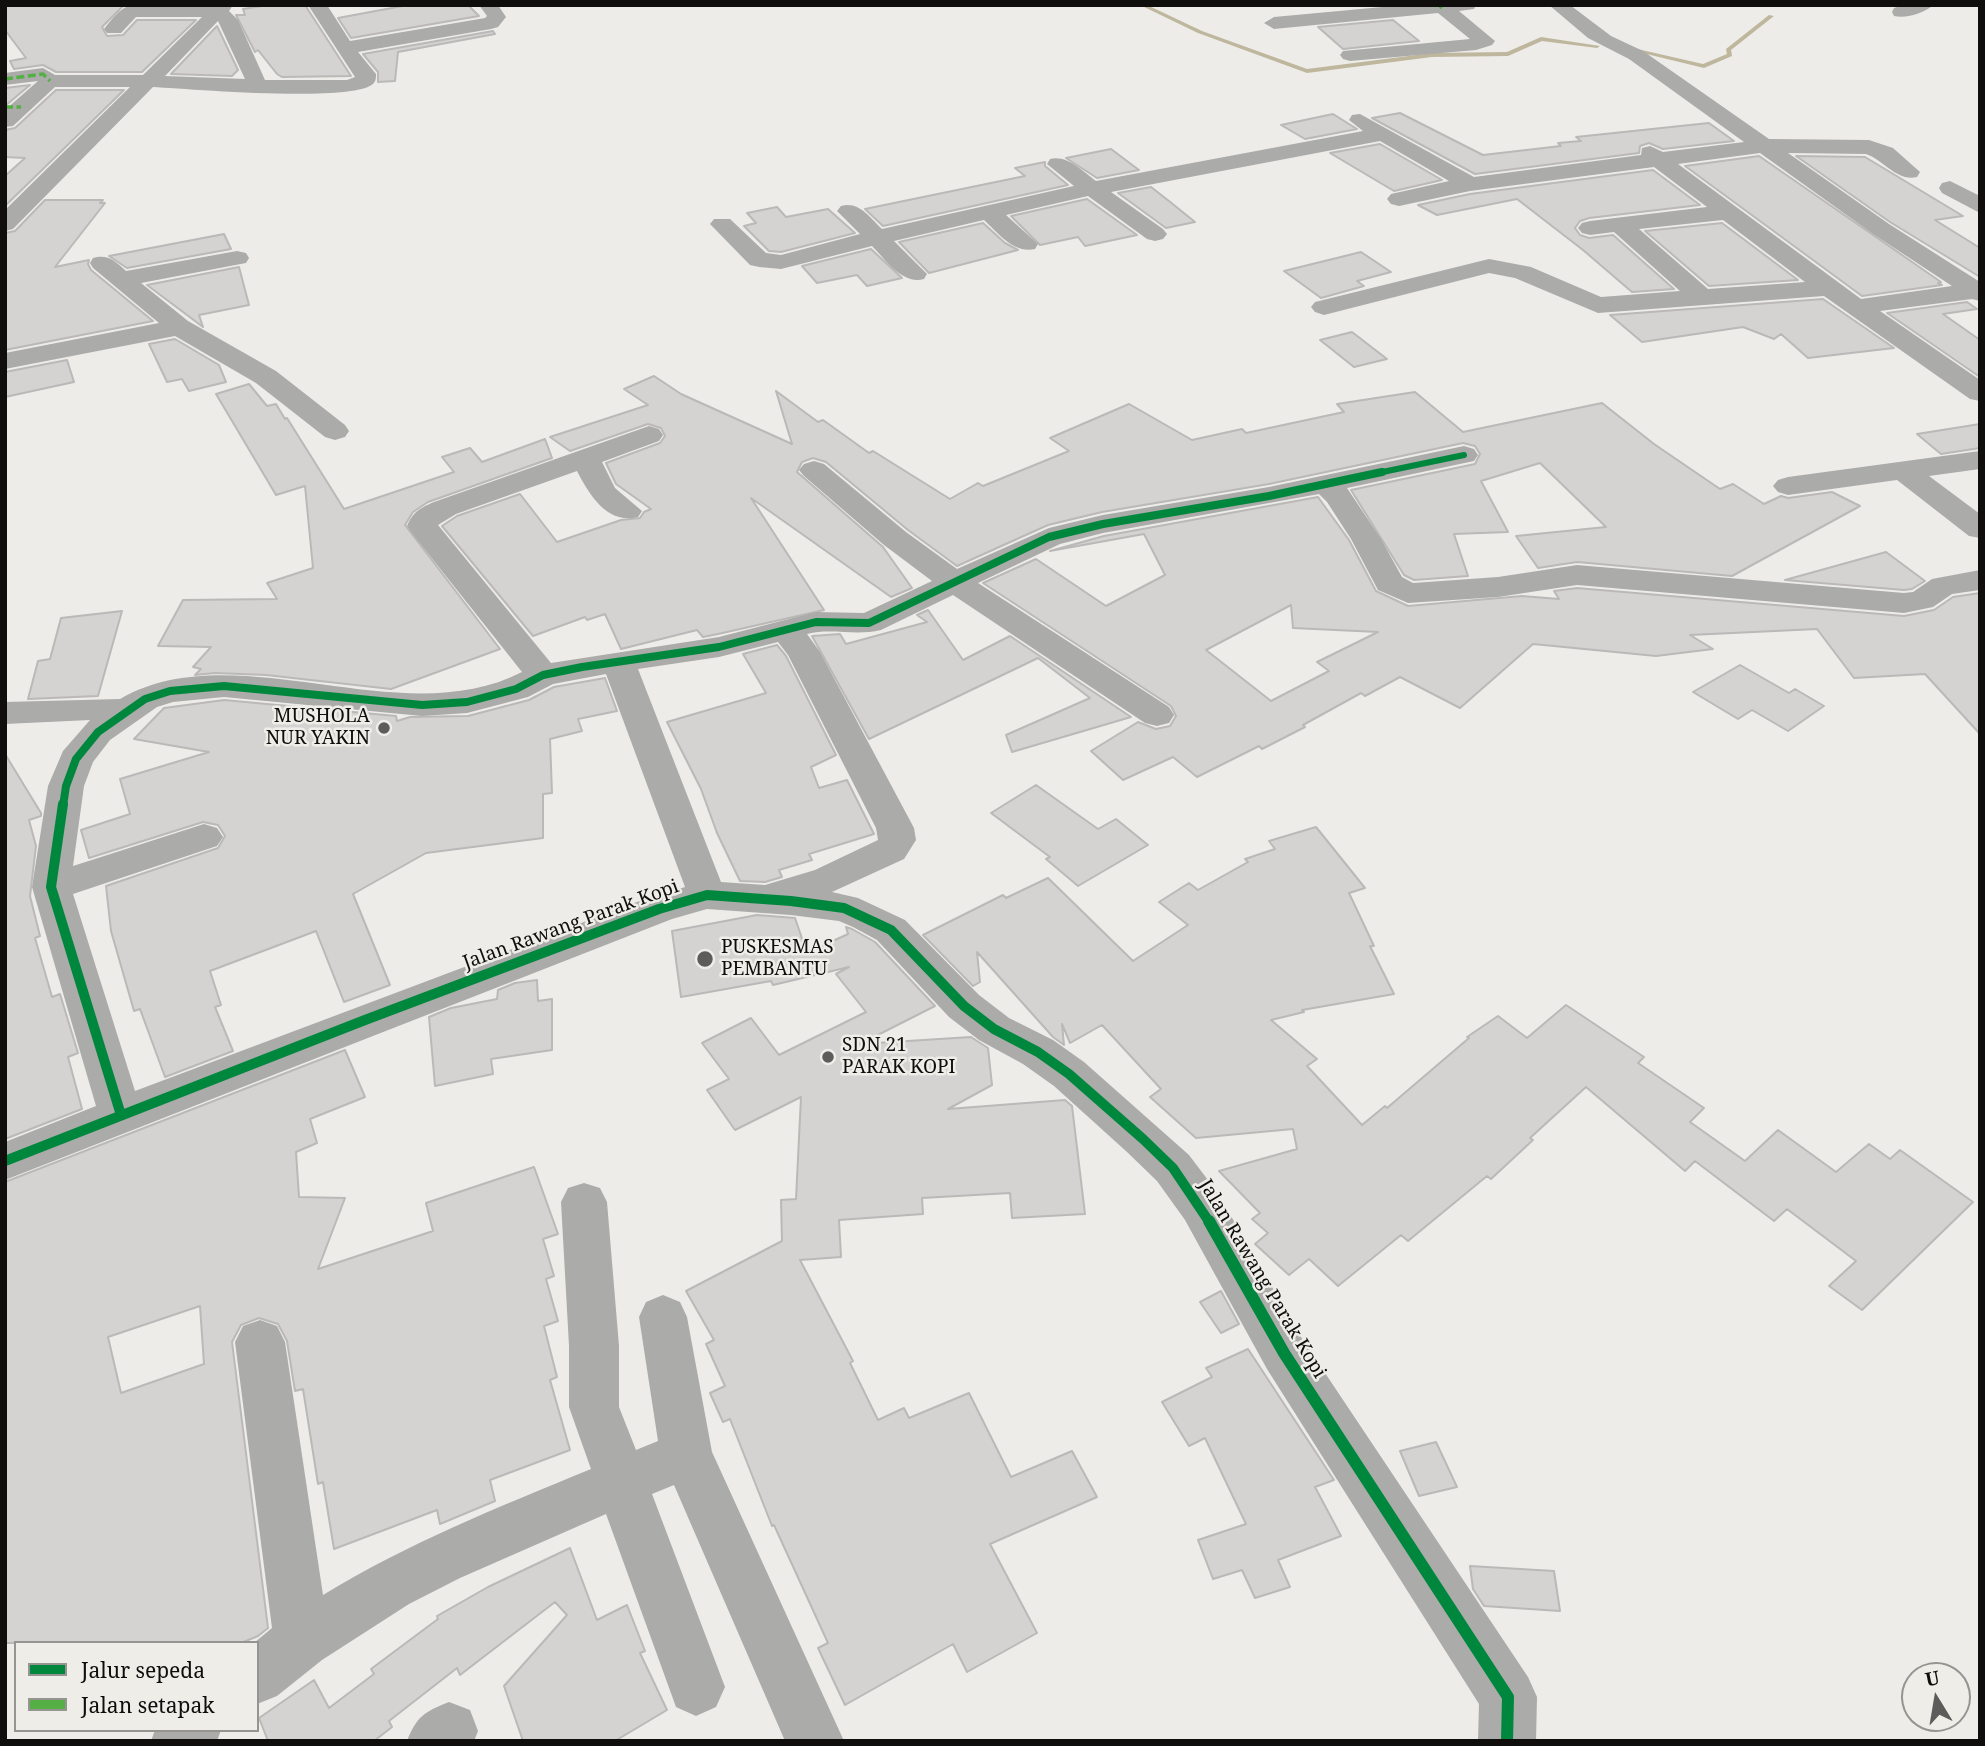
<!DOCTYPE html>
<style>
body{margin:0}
#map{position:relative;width:1985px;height:1746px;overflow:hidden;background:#edece9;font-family:"Noto Serif",serif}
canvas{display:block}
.frame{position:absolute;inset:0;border:7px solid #0f0e0d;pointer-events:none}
.legend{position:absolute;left:14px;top:1641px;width:245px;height:91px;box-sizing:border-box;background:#eeede8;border:2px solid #959490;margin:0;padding:9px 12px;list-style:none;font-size:21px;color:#0f0e0d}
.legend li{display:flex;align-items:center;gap:14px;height:35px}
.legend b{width:35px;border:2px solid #959490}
.north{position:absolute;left:1901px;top:1662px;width:70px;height:70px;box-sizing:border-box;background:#eeede8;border:2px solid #959490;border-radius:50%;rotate:349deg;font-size:19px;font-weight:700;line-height:28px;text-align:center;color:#0f0e0d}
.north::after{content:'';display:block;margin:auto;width:24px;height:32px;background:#5d5c5a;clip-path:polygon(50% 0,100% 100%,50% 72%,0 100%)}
</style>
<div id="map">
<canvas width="1985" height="1746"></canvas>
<div class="frame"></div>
<ul class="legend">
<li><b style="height:9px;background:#00873e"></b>Jalur sepeda</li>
<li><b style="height:9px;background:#54b044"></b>Jalan setapak</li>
</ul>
<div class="north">U</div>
</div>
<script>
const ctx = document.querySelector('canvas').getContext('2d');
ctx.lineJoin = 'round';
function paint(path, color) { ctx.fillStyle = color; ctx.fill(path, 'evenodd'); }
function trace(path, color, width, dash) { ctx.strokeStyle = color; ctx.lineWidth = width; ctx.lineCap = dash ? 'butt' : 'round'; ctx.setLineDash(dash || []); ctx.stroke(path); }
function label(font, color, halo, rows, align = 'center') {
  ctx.font = font + ' "Noto Serif",serif'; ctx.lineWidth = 5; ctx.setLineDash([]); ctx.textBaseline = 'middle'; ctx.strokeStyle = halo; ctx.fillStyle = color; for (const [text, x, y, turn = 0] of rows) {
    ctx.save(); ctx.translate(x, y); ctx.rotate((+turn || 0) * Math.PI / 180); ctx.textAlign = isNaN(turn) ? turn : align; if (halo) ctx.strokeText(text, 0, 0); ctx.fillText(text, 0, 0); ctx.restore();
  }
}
paint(new Path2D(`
 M 1140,5 L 1147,5 L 1202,31 L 1307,69 L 1432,53 L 1507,52 L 1541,37 L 1600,46 L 1597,48 L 1542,41 L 1508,56 L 1432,57 L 1307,73 L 1198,33 Z
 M 1769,15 L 1774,16 L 1731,50 L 1732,56 L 1704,68 L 1630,50 L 1633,48 L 1703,64 L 1727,54 L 1726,49 Z`), '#bfb79d');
const building = new Path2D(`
 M 5,5 L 124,5 L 102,27 L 107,36 L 123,35 L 137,20 L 196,20 L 142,72 L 56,72 L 43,65 L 14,69 L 10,61 L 26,58 L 5,30 Z
 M 268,5 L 305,5 L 351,76 L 282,77 L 277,74 L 258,50 L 255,52 L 236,15 L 245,15 L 243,9 Z
 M 408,5 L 468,5 L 479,16 L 351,38 L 338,18 Z
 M 1393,20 L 1419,41 L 1343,49 L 1318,27 Z
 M 217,26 L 238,70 L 232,76 L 171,74 Z
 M 493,31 L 495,34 L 398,52 L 395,81 L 378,82 L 378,72 L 363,54 Z
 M 30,85 L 5,106 L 5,88 Z
 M 56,90 L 124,90 L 5,206 L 5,176 L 25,158 L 5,157 L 5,130 L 15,128 Z
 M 1400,113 L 1483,155 L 1561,146 L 1558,143 L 1581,141 L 1576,137 L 1709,123 L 1734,141 L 1663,149 L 1649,143 L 1640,146 L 1639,153 L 1475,174 L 1372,118 Z
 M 1333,114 L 1357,129 L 1305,139 L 1281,125 Z
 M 1380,144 L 1442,180 L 1394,191 L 1330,153 Z
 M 1111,149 L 1139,170 L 1097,178 L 1066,158 Z
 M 1759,156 L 1941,282 L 1938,283 L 1942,285 L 1862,296 L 1685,166 Z
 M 1796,156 L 1865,157 L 1963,216 L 1935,220 L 1980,248 L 1980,277 L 1890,222 Z
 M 1045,162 L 1045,166 L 1068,185 L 883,226 L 865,209 L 1025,176 L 1015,168 Z
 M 1653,170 L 1700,205 L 1589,218 L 1580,221 L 1575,228 L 1580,235 L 1589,238 L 1613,235 L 1674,289 L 1632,292 L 1583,250 L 1517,199 L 1437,215 L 1418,205 L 1470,194 Z
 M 1151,187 L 1169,201 L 1195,222 L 1166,228 L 1118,193 Z
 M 1087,199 L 1137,235 L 1085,246 L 1078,237 L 1040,245 L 1011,216 Z
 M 45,200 L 103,200 L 100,203 L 105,203 L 55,267 L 89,260 L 88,264 L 91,270 L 153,321 L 5,350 L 5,233 L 15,231 Z
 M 777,207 L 786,217 L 828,209 L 855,233 L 781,252 L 769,251 L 744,226 L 756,223 L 747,213 Z
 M 983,223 L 1005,243 L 1018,250 L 929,273 L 899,242 Z
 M 1722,223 L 1798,280 L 1709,286 L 1645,231 Z
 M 224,234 L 231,249 L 127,268 L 109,256 Z
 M 871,249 L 902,278 L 867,286 L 857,275 L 817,283 L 802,266 Z
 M 1361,252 L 1391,272 L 1357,281 L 1364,286 L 1321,298 L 1284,271 Z
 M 239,267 L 249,305 L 199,315 L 203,327 L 147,285 Z
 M 1823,299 L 1894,348 L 1808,358 L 1781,334 L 1774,339 L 1743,327 L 1642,342 L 1610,315 Z
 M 1967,302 L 1977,309 L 1943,314 L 1980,340 L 1980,377 L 1887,313 Z
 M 1352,332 L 1387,359 L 1354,367 L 1320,340 Z
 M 175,339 L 219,365 L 226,382 L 189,391 L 182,379 L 167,382 L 149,344 Z
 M 67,360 L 74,382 L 5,397 L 5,372 Z
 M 654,376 L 681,394 L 792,444 L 776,391 L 818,422 L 823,420 L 869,453 L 873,451 L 950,499 L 978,483 L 983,486 L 1069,451 L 1050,438 L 1129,404 L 1192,440 L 1242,429 L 1246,433 L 1344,412 L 1337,404 L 1415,392 L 1463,432 L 1602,403 L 1654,444 L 1720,489 L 1733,484 L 1764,504 L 1781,496 L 1788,498 L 1832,492 L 1860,506 L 1732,576 L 1577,562 L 1538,568 L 1516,536 L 1606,527 L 1540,463 L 1481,481 L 1508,532 L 1454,534 L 1468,576 L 1414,580 L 1404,575 L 1351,490 L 1475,464 L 1480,454 L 1475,446 L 1463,443 L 1269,484 L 1102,512 L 1048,525 L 957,566 L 908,530 L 826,462 L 813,458 L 802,462 L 797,472 L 883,547 L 912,588 L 891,597 L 751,498 L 824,610 L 718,634 L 703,637 L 697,630 L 621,649 L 605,614 L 587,620 L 585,617 L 533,636 L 442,526 L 457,516 L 520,494 L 557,542 L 621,520 L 640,518 L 644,512 L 651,509 L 616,484 L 606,463 L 660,443 L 665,436 L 661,428 L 648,424 L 570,451 L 550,437 L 648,405 L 624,389 Z
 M 249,384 L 267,406 L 276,404 L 285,419 L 287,418 L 344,509 L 454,472 L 442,457 L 470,448 L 482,462 L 545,439 L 552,458 L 428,502 L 413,512 L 405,525 L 500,649 L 391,689 L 266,675 L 215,673 L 195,675 L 201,669 L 193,667 L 211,647 L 158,646 L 183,600 L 277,599 L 267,583 L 313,568 L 305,486 L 276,495 L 216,394 Z
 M 1980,424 L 1980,448 L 1941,454 L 1917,434 Z
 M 1318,497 L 1349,540 L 1376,591 L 1408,606 L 1522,596 L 1559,599 L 1554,591 L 1577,588 L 1904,616 L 1934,610 L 1953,597 L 1980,593 L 1980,734 L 1925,674 L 1854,678 L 1817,629 L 1690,635 L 1713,649 L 1656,656 L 1533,644 L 1460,708 L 1400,677 L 1365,696 L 1361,693 L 1303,725 L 1305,727 L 1262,749 L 1259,746 L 1197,777 L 1173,757 L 1123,780 L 1091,751 L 1138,722 L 1156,729 L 1170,726 L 1176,716 L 1171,706 L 983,583 L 1036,559 L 1106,606 L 1165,575 L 1144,534 L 1050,551 L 1104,536 ZM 1291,605 L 1293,628 L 1378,632 L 1317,662 L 1329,671 L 1271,701 L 1206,650 Z
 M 1886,552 L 1925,581 L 1912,589 L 1904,590 L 1785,580 Z
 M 928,610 L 963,660 L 1010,636 L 1131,717 L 1012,752 L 1006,735 L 1090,698 L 1038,658 L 869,739 L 812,636 L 840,634 L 846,644 L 927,622 L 917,615 Z
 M 122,611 L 98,696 L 28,699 L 38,661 L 50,659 L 61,618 Z
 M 777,645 L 786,656 L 836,755 L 811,767 L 819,788 L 847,780 L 874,834 L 809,854 L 812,860 L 779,870 L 782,877 L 765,882 L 740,881 L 717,833 L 701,789 L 667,722 L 766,693 L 743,654 Z
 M 1740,665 L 1789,693 L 1795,689 L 1824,706 L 1788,731 L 1752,710 L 1738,719 L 1693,692 Z
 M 605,678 L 617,711 L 578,719 L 582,731 L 550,739 L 552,793 L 543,794 L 543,838 L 426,853 L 353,894 L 390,985 L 344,1002 L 316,931 L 210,971 L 221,1005 L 215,1007 L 233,1051 L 165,1077 L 140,1009 L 134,1011 L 111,931 L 106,886 L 218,848 L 225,836 L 218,825 L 203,822 L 89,858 L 81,830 L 130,814 L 120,779 L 209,752 L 134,739 L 164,708 L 224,700 L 396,716 L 397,721 L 410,717 L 468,716 L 529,700 L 554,687 Z
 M 5,754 L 41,813 L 41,816 L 29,820 L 36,846 L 30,896 L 40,936 L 35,938 L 52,997 L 60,994 L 78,1053 L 68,1057 L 82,1109 L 5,1139 Z
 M 1036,785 L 1098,829 L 1116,819 L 1148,845 L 1078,886 L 1046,859 L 1050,857 L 991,813 Z
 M 1316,827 L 1365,888 L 1349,893 L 1374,946 L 1370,946 L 1394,994 L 1302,1010 L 1304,1012 L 1271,1020 L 1317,1059 L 1307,1066 L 1362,1125 L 1385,1106 L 1387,1108 L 1469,1038 L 1467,1037 L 1498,1016 L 1527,1038 L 1566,1005 L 1644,1057 L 1638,1063 L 1704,1108 L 1690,1122 L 1745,1161 L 1778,1130 L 1836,1172 L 1869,1144 L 1890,1159 L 1900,1150 L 1973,1202 L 1862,1310 L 1829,1286 L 1856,1261 L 1787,1209 L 1774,1221 L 1695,1161 L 1685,1171 L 1586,1087 L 1530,1138 L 1533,1140 L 1491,1179 L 1487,1176 L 1408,1241 L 1401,1235 L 1338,1286 L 1309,1259 L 1289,1275 L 1255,1244 L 1268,1233 L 1252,1219 L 1260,1213 L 1219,1171 L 1297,1149 L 1293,1129 L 1196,1138 L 1150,1097 L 1161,1089 L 1102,1025 L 1070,1043 L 1062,1024 L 1064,1045 L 1053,1037 L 977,952 L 980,982 L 973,986 L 923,935 L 1003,895 L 1006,898 L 1048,878 L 1133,961 L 1188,925 L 1159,902 L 1189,883 L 1198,890 L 1248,862 L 1245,859 L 1275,849 L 1269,841 Z
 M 757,915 L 795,918 L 807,953 L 848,934 L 846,927 L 852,929 L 875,942 L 935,1006 L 860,1044 L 971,1037 L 988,1048 L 992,1085 L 948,1109 L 1065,1100 L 1072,1106 L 1085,1214 L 1012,1218 L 1010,1193 L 922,1198 L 923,1214 L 839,1220 L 841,1257 L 800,1260 L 853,1361 L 850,1363 L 878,1420 L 904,1408 L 909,1418 L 969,1393 L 1011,1477 L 1072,1451 L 1097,1497 L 990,1544 L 1037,1633 L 967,1672 L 953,1644 L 845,1705 L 818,1648 L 828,1643 L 774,1525 L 772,1526 L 730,1419 L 723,1422 L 710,1393 L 725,1386 L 706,1344 L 714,1340 L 686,1291 L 782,1241 L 781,1200 L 796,1199 L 801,1097 L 735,1130 L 707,1090 L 729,1079 L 702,1043 L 751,1018 L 779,1055 L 866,1012 L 836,974 L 849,967 L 773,985 L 771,981 L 681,997 L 672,931 Z
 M 537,980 L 538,1001 L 552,999 L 552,1050 L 491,1059 L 493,1074 L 435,1086 L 429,1017 L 451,1008 L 497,999 L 498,990 L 515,983 Z
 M 345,1050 L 365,1097 L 310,1119 L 317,1143 L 296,1152 L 299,1197 L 345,1198 L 318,1269 L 433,1231 L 426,1203 L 534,1167 L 558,1234 L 543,1239 L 554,1276 L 546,1279 L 558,1321 L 544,1326 L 557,1377 L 550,1380 L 570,1450 L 490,1480 L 495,1501 L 440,1524 L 437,1510 L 334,1549 L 323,1482 L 318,1484 L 303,1389 L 295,1391 L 287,1341 L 278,1324 L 259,1318 L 241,1325 L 232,1342 L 268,1628 L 258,1636 L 241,1643 L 5,1643 L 5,1182 ZM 200,1306 L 204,1364 L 121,1393 L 108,1337 Z
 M 1221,1291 L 1239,1324 L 1221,1333 L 1200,1302 Z
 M 1248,1349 L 1334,1480 L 1315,1487 L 1341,1536 L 1278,1560 L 1290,1587 L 1255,1598 L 1242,1570 L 1213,1579 L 1198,1540 L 1246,1524 L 1205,1438 L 1189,1446 L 1162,1402 L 1212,1377 L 1206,1368 Z
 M 1436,1442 L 1457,1487 L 1419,1496 L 1400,1451 Z
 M 570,1548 L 597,1620 L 627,1605 L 645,1651 L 640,1653 L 667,1710 L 615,1741 L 523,1741 L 504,1686 L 567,1615 L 555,1602 L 460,1675 L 457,1668 L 389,1721 L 392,1727 L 374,1741 L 268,1741 L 259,1718 L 314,1680 L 329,1708 L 374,1674 L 371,1669 L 438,1619 L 437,1616 L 488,1587 Z
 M 1470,1566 L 1554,1571 L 1560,1611 L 1484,1606 L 1473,1589 Z`);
paint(building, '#d4d3d1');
trace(building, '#bab9b8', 2);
paint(new Path2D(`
 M 131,5 L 233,5 L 229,11 L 238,20 L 265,80 L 347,80 L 355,77 L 308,5 L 327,5 L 350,41 L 485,18 L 487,16 L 479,5 L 498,5 L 506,17 L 498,27 L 491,29 L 358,52 L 376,74 C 376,78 376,81 373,84 C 351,103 189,89 153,87 L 13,229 L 5,231 L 5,210 L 130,87 L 55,87 L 13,126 L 5,127 L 5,110 L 38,81 L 5,85 L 5,73 L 43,68 L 55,75 L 143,75 L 202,17 L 136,17 L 121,33 L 107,33 L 104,29 C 111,20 120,8 131,5 ZM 218,21 L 245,79 L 165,76 Z
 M 1404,5 L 1476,5 L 1474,9 L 1459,11 L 1495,41 L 1492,45 L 1476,50 L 1350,61 L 1343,59 L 1340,55 L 1343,51 L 1470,39 L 1438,13 L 1274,29 L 1264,23 L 1274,17 Z
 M 1549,5 L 1570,5 L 1611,36 L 1643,51 L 1769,139 L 1869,140 L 1893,148 L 1920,172 L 1917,177 C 1897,182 1884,160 1866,154 L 1788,153 L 1889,224 L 1980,282 L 1980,301 L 1972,299 L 1880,311 L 1980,380 L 1980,401 L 1970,399 L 1824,296 L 1598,313 L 1515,278 L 1489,273 L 1324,315 L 1315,312 L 1311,307 L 1315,302 L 1489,259 L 1531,267 L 1601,297 L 1680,291 L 1614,232 L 1590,235 L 1582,233 L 1578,228 L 1582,223 L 1590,221 L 1707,207 L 1654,167 L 1470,191 L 1399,206 L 1391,204 L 1387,199 L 1391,194 L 1449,181 L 1380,141 L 1111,192 L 1163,229 L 1167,234 L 1163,239 L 1155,241 L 1147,239 L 1088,196 L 1006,215 L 1038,244 L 1035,249 C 1014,254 998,233 984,220 L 894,241 L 927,274 L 924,279 C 902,285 886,260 872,246 L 781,269 L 759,267 L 750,265 L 710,224 L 714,219 L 730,219 L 766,253 L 781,255 L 860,234 L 837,211 L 841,206 C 859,201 869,217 882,229 L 1074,186 L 1047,164 L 1050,159 C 1068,155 1082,171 1096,181 L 1363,131 L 1349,120 L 1352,115 L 1360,114 L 1474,177 L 1641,155 L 1642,148 L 1650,146 L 1663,152 L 1744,142 L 1629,59 L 1588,38 ZM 1760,153 L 1873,234 L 1952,286 L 1861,299 L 1678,164 ZM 1723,220 L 1805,282 L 1708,289 L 1639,229 Z
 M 1903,5 L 1933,5 C 1925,13 1906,19 1894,16 L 1892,12 L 1894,8 Z
 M 1950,181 L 1980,196 L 1980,213 L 1942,193 L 1939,188 L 1942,183 Z
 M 237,251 L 246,253 L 249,258 L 246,263 L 141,283 L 188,321 L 276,371 L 345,425 L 349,431 L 345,437 L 335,440 L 325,437 L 256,383 L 175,336 L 5,369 L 5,353 L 159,323 L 93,268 L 90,263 L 93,258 C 108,254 115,261 126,271 Z
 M 649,426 L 659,429 L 663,435 L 659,441 L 602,462 L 615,488 L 642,511 L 638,517 C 607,525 589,494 577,471 L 456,514 L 438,525 L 551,663 L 719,637 L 816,612 L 864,613 L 932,581 L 884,545 L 804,476 L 799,470 L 804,464 L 814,461 L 824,464 L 906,532 L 957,569 L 1049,528 L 1103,515 L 1269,487 L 1464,446 L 1474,449 L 1478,455 L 1474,461 L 1347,488 L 1381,539 L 1402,577 L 1413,583 L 1498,577 L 1577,565 L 1904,593 L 1913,592 L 1932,579 L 1980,570 L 1980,590 L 1952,594 L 1933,607 L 1904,613 L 1577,585 L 1498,597 L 1408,603 L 1378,590 L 1351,539 L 1327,502 L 1319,494 L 1103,533 L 1060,544 L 978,583 L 1169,707 L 1174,715 L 1169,723 L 1157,726 L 1145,723 L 953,595 L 881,630 C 856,636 831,628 807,634 L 820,652 L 914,828 L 916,840 L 904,859 L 832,892 L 858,898 L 905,920 L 979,995 L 1009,1018 L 1053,1040 L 1084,1062 L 1189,1155 L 1217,1192 L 1301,1337 L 1528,1677 L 1537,1697 L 1536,1741 L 1478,1741 L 1479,1704 L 1267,1369 L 1185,1220 L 1157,1181 L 1127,1152 L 1054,1086 L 1023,1064 L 979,1040 L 949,1017 L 877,940 L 853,927 L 839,921 L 791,915 L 707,909 L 672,919 L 5,1180 L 5,1142 L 96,1106 L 32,887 L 48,786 L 63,751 L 90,720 L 5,724 L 5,702 L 120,699 C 236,632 400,735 522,672 L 411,532 L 407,526 C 413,512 420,508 434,502 ZM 778,642 L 788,655 L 876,828 L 878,840 L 815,870 L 765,885 L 721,882 L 638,669 L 719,657 ZM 606,674 L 685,887 L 645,899 L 135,1091 L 73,894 L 217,846 L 223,837 L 217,828 L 204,824 L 73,866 L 84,786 L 93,762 L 110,740 L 157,707 L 173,702 L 224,697 L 422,716 L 467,713 L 528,697 L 553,684 Z
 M 1980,451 L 1980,469 L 1929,476 L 1980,514 L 1980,538 L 1969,536 L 1897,480 L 1788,495 L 1778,492 L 1773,486 L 1778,480 L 1788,477 Z
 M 584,1183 L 600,1188 L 607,1202 L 619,1346 L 619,1407 L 636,1450 L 658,1441 L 639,1317 L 646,1302 L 663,1295 L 680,1302 L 687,1317 L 712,1452 L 844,1741 L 785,1741 L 674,1485 L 652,1494 L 725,1687 L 716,1707 L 696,1716 L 676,1707 L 606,1514 L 460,1578 L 409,1604 L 322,1660 L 277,1696 L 257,1704 L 257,1643 L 254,1643 L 272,1628 L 235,1342 L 243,1326 L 260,1320 L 277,1326 L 285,1342 L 323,1595 C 408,1543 499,1507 591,1469 L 569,1407 L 569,1346 L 561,1202 L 568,1188 Z
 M 449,1702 L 470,1710 L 478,1731 L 474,1741 L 407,1741 C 417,1716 424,1712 449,1702 Z
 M 155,1730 L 221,1730 L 217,1741 L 151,1741 Z`), '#ababa9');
trace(new Path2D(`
 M 1439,5 L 1442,8
 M 5,79 L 43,74 L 50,81
 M 5,107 L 21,107`), '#54b044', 3.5, [8, 3.5]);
trace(new Path2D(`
 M 1373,474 L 1464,455`), '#00873e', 6);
trace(new Path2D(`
 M 63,806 L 66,786 L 76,759 L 98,732 L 145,699 L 170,691 L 224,686 L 422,705 L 467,702 L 516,689 L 543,675 L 582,667 L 719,647 L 816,622 L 869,623 L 1049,537 L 1103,524 L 1269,496 L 1382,472`), '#00873e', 8);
trace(new Path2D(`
 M 63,804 L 51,887 L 121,1115
 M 5,1161 L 365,1020 L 659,909 L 707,895 L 791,901 L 844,908 L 891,930 L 964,1006 L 994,1029 L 1038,1052 L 1069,1074 L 1143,1139 L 1173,1168 L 1210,1223`), '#00873e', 10);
trace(new Path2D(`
 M 1209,1221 L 1284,1353 L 1508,1697 L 1507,1741`), '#00873e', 12);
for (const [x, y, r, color] of [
 [384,728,7,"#5d5c5a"],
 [705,959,9,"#5d5c5a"],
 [828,1057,7,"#5d5c5a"]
]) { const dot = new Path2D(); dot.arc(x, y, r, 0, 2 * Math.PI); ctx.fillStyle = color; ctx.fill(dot); trace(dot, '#eeede8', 2.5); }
label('19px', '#0f0e0d', '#eeede8', [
 ["MUSHOLA",370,717,"right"],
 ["NUR YAKIN",370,739,"right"],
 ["PUSKESMAS",721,948],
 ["PEMBANTU",721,970],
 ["SDN 21",842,1046],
 ["PARAK KOPI",842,1068]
], 'left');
label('19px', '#0f0e0d', '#eeede8', [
 ["Jalan Rawang Parak Kopi",571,925,-20],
 ["Jalan Rawang Parak Kopi",1262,1279,59]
]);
</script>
